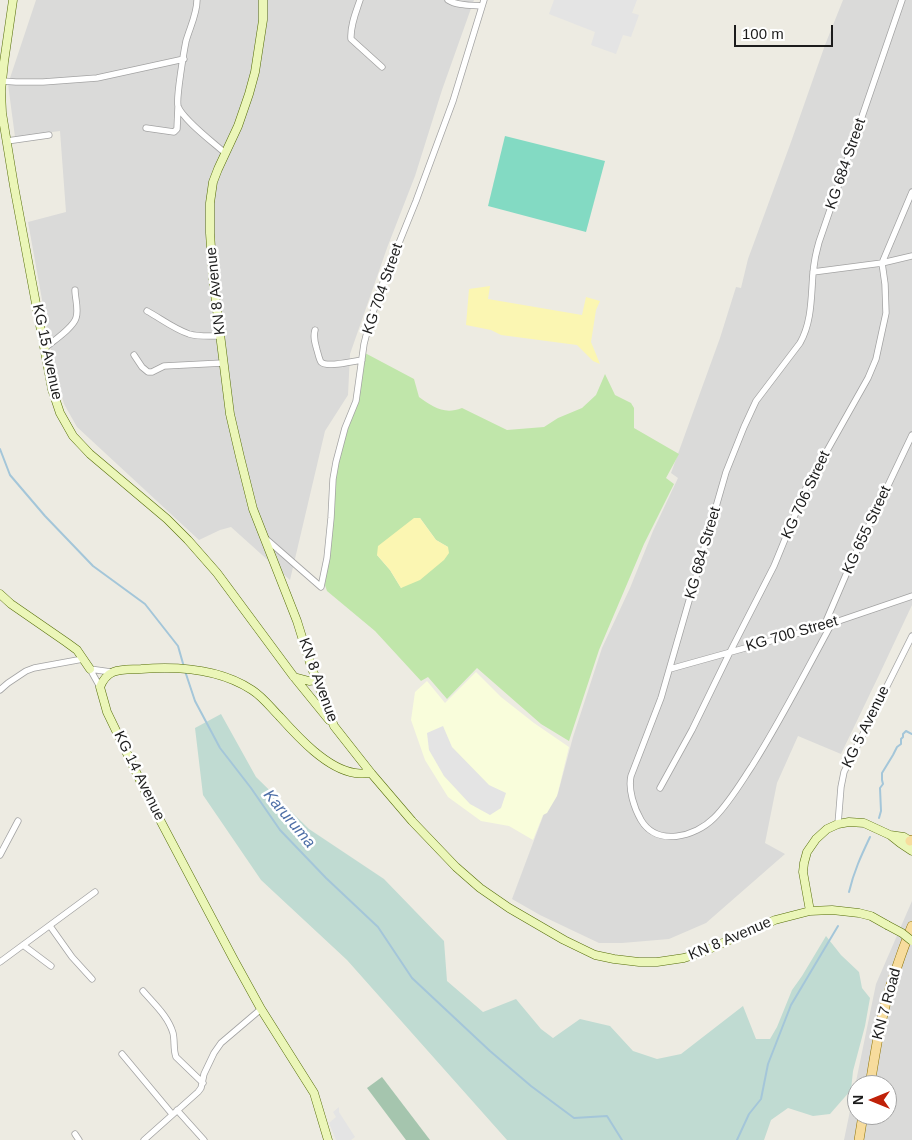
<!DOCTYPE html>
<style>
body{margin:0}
#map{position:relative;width:912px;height:1140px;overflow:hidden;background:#edebe2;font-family:Helvetica,sans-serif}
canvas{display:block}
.north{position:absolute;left:847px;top:1075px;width:50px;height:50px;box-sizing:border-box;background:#fff;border:1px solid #a4a4a4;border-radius:50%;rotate:270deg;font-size:14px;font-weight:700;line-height:20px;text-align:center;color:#1c1c1c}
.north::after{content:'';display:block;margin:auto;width:18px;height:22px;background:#c02109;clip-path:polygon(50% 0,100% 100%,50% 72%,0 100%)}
.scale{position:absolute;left:734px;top:25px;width:99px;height:22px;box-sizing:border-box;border:2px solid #1c1c1c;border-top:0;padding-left:6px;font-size:15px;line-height:18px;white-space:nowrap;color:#1c1c1c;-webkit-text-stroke:4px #fff;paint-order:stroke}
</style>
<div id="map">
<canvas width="912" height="1140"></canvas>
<div class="north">N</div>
<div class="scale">100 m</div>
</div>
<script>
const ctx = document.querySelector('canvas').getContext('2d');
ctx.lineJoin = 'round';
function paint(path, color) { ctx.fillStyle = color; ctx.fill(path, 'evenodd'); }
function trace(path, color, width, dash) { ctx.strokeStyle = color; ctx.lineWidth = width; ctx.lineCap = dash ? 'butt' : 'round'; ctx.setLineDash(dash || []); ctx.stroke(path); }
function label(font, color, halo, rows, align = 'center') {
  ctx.font = font + ' Helvetica,sans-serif'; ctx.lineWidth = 5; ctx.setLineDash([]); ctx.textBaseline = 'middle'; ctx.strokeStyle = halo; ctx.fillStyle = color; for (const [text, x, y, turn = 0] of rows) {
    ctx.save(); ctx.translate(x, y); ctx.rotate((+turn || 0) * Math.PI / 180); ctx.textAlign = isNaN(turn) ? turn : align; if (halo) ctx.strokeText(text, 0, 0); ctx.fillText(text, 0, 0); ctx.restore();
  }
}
paint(new Path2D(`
 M 36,0 L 474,0 L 442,90 L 415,176 L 387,248 L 350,354 L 348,395 L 325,431 L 290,580 L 231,527 L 220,530 L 199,540 L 77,427 L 64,404 L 54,366 L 28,222 L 66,212 L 60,131 L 15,137 L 8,84 Z
 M 843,0 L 912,0 L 912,605 L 880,673 L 841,754 L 798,736 L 777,783 L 765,843 L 785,854 L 706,923 L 669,939 L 622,943 L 599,943 L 540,915 L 512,899 L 545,811 L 548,809 L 558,793 L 573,737 L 602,648 L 630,588 L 653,531 L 678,478 L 671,473 L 720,338 L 736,287 L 741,288 L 748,259 L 791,142 L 825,45 Z
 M 912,901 L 912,1140 L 844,1140 L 876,984 ZM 857,1085 L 887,1085 L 887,1115 L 857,1115 Z`), '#dadad9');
paint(new Path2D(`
 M 476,672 L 501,697 L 534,723 L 569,747 L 557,796 L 547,813 L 543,815 L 533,840 L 509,826 L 481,821 L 448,797 L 425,760 L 411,720 L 415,692 L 427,681 L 445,703 Z`), '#f9fddb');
paint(new Path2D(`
 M 365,353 L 414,379 L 419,397 C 433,407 444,415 462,408 L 507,430 L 544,427 L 558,418 L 582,408 L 596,395 L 605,374 L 615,395 L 631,403 L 634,408 L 634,428 L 679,454 L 666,478 L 674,484 L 644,544 L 599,650 L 569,741 L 541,724 L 477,668 L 447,699 L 428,677 L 421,681 L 375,631 L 327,591 L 325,585 L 330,533 L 331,471 L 339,443 L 358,399 ZM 420,518 L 436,540 L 448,547 L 401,588 L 390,570 L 377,555 Z`), '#c0e6aa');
paint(new Path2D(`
 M 221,714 L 256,777 L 309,829 L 384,879 L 444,941 L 447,981 L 483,1012 L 516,999 L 541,1029 L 553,1038 L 580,1019 L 610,1026 L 633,1051 L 657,1059 L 681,1054 L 743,1006 L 756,1039 L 770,1039 L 777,1027 L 792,990 L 802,976 L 826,936 L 841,955 L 859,972 L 862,988 L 870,998 L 865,1026 L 853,1071 L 851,1090 L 830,1114 L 813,1116 L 788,1108 L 771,1120 L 764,1140 L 507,1140 L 347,960 L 261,880 L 203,795 L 195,728 Z`), '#c0dbd2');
paint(new Path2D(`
 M 490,286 L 488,299 L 582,315 L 586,297 L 600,301 L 596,310 L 591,342 L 600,364 L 593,361 L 577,345 L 501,335 L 491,330 L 466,325 L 469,289 Z
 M 414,518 L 420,518 L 436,540 L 448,547 L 449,553 L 444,560 L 420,580 L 401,588 L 390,570 L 377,555 L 378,546 Z`), '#fbf6b2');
paint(new Path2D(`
 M 382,1077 L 430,1140 L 406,1140 L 367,1088 Z`), '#a5c5ae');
paint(new Path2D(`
 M 505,136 L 605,161 L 586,232 L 488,206 Z`), '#83dac3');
paint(new Path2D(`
 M 554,0 L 637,0 L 632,13 L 639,15 L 631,37 L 623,35 L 616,54 L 591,45 L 595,32 L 549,14 Z
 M 443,726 L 452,747 L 489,785 L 506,793 L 501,808 L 490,815 L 470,804 L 444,776 L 429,750 L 427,733 Z
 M 339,1107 L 339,1112 L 355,1137 L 351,1140 L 336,1140 L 329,1123 L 336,1117 L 333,1112 Z`), '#e4e4e4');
trace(new Path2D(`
 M 0,449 L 10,475 L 45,516 L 93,566 L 145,604 L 178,646 L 184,667
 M 185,671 L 195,701 L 220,748 L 251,788 L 280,830 L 326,878 L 378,927 L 412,978 L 490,1051 L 531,1086 L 574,1118 L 607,1116 L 622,1140
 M 879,818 L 881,811 L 880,788 L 883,784 L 882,780 L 882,773 L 893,755 L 897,747 L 901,744 L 901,739 L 903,737 L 903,734 L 906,731 L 912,734
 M 849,892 C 854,871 861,856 870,837
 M 737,1140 L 749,1114 L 761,1099 L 768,1064 L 791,1005 L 838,926`), '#a4c6d9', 2);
const street = new Path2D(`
 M 197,0 C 197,14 190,27 186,41 C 184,51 176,98 178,106 C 182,119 214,143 225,153
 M 360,0 C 356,12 350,26 351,39 L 382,67
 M 448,0 C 457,6 471,5 482,6
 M 2,81 L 16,82 L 43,82 L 97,78 L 184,59
 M 146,128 L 174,132 L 177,129 L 178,107
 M 7,141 L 49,135
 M 813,272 L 882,263 L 912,256
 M 147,311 C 160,318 174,329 189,334 C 199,337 210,336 220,336
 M 315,330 C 313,337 315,343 317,350 C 318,353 319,359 321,362 C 327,368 353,361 362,360
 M 45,348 C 53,341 73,328 76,318 C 79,310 75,298 75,290
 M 134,355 L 142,367 L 148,372 L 152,372 L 164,366 L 223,363
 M 265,538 L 321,587 L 327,558 L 331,518 L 333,479 L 336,462 L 345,428 L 356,401 L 364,344 L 369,324 L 384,280 L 416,201 L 453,101 L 484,0
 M 832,623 C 806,671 781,720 752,766 C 740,784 729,803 714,818 C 695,837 657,847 641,820 C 634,808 628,789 631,776 L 661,698 L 726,472 L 744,427 L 756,401 L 800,343 C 812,322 811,297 813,273 C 814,263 816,252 819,242 L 902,0
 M 824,626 L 851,563 L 912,435
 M 90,669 L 111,672
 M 90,669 L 100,687
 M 670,669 L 824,626 L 912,596
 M 0,690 L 8,683 L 26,671 L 34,668 L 83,659
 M 660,788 L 692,730 L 730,652 L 774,566 L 806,488 L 868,378 L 876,359 L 886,313 L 885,284 L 882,263 L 912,192
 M 838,824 L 841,787 L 844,772 L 912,636
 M 0,855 L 18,821
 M 50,926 L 72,957 L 92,979
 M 23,945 L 51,966
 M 0,962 L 95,892
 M 143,991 C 154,1004 168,1016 173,1033 C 175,1041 173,1049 176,1057 L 203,1083
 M 122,1054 L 172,1114
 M 177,1110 L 204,1140
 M 75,1134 L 79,1140
 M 144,1140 L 198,1092 L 201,1088 L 204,1074 L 214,1053 L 221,1043 L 261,1009`);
const secondary = new Path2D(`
 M 13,0 L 4,62 L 1,91 L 2,113 L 14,186 L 45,352 L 52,389 L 60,413 L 73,436 L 90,454 L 167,519 L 188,540 L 217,573 L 294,677 L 329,720
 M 263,0 L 263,20 L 255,72 L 249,94 L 238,126 L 218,169 L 213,182 L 210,203 L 210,233 L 213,278 L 230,414 L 240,457 L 253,509 L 297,621 L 311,666 L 334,726 L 371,773 L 412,821 L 456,867 L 480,888 L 509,908 L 564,940 L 595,955 L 614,959 L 639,962 L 657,962 L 684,958 L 700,953 L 775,920 L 810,911 L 832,910 L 859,913 L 871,916 L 887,925
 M 0,594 L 11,604 L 66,642 L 77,650 L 90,669
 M 294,677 L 309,681 L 317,680
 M 890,835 L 904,837 L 912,842
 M 810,911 L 803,872 L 804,863 L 807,852 L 816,839 L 827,829 L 838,824 L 849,822 L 864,823 L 890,835 L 900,843 L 912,851
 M 328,1140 L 314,1093 L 261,1009 L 234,960 L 150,801 L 107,712 L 100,687 C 108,667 122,670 141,669 C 179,666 220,669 252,690 C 263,697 271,708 280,717 C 298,737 327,769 355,773 C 360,774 366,773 371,773`);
const primary = new Path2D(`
 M 910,841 L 912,840
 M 870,1085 C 876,1047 882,1009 895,973 C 900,957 906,941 912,926
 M 859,1140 L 863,1115`);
trace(street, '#a3a3a3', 7);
trace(secondary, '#556d09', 9);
trace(primary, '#8e7307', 10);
trace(street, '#fff', 5.5);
trace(secondary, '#ebf6b8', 8);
trace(primary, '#f7dc9d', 9);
const secondaryBridge = new Path2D(`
 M 887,925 L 902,933 L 912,941`);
trace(secondaryBridge, '#556d09', 9, []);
trace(secondaryBridge, '#ebf6b8', 8);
label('15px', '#1c1c1c', '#fff', [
 ["KG 684 Street",846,164,-71],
 ["KG 704 Street",383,289,-71],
 ["KN 8 Avenue",216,291,-96],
 ["KG 15 Avenue",47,352,78],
 ["KG 706 Street",806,495,-65],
 ["KG 655 Street",867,530,-65],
 ["KG 684 Street",703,553,-74],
 ["KG 700 Street",792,634,-16],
 ["KN 8 Avenue",318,680,70],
 ["KG 5 Avenue",866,727,-64],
 ["KG 14 Avenue",139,776,64],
 ["KN 8 Avenue",730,939,-23],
 ["KN 7 Road",887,1004,-75]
]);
label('italic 16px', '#4e6fa7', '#fff', [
 ["Karuruma",289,819,50]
]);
</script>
